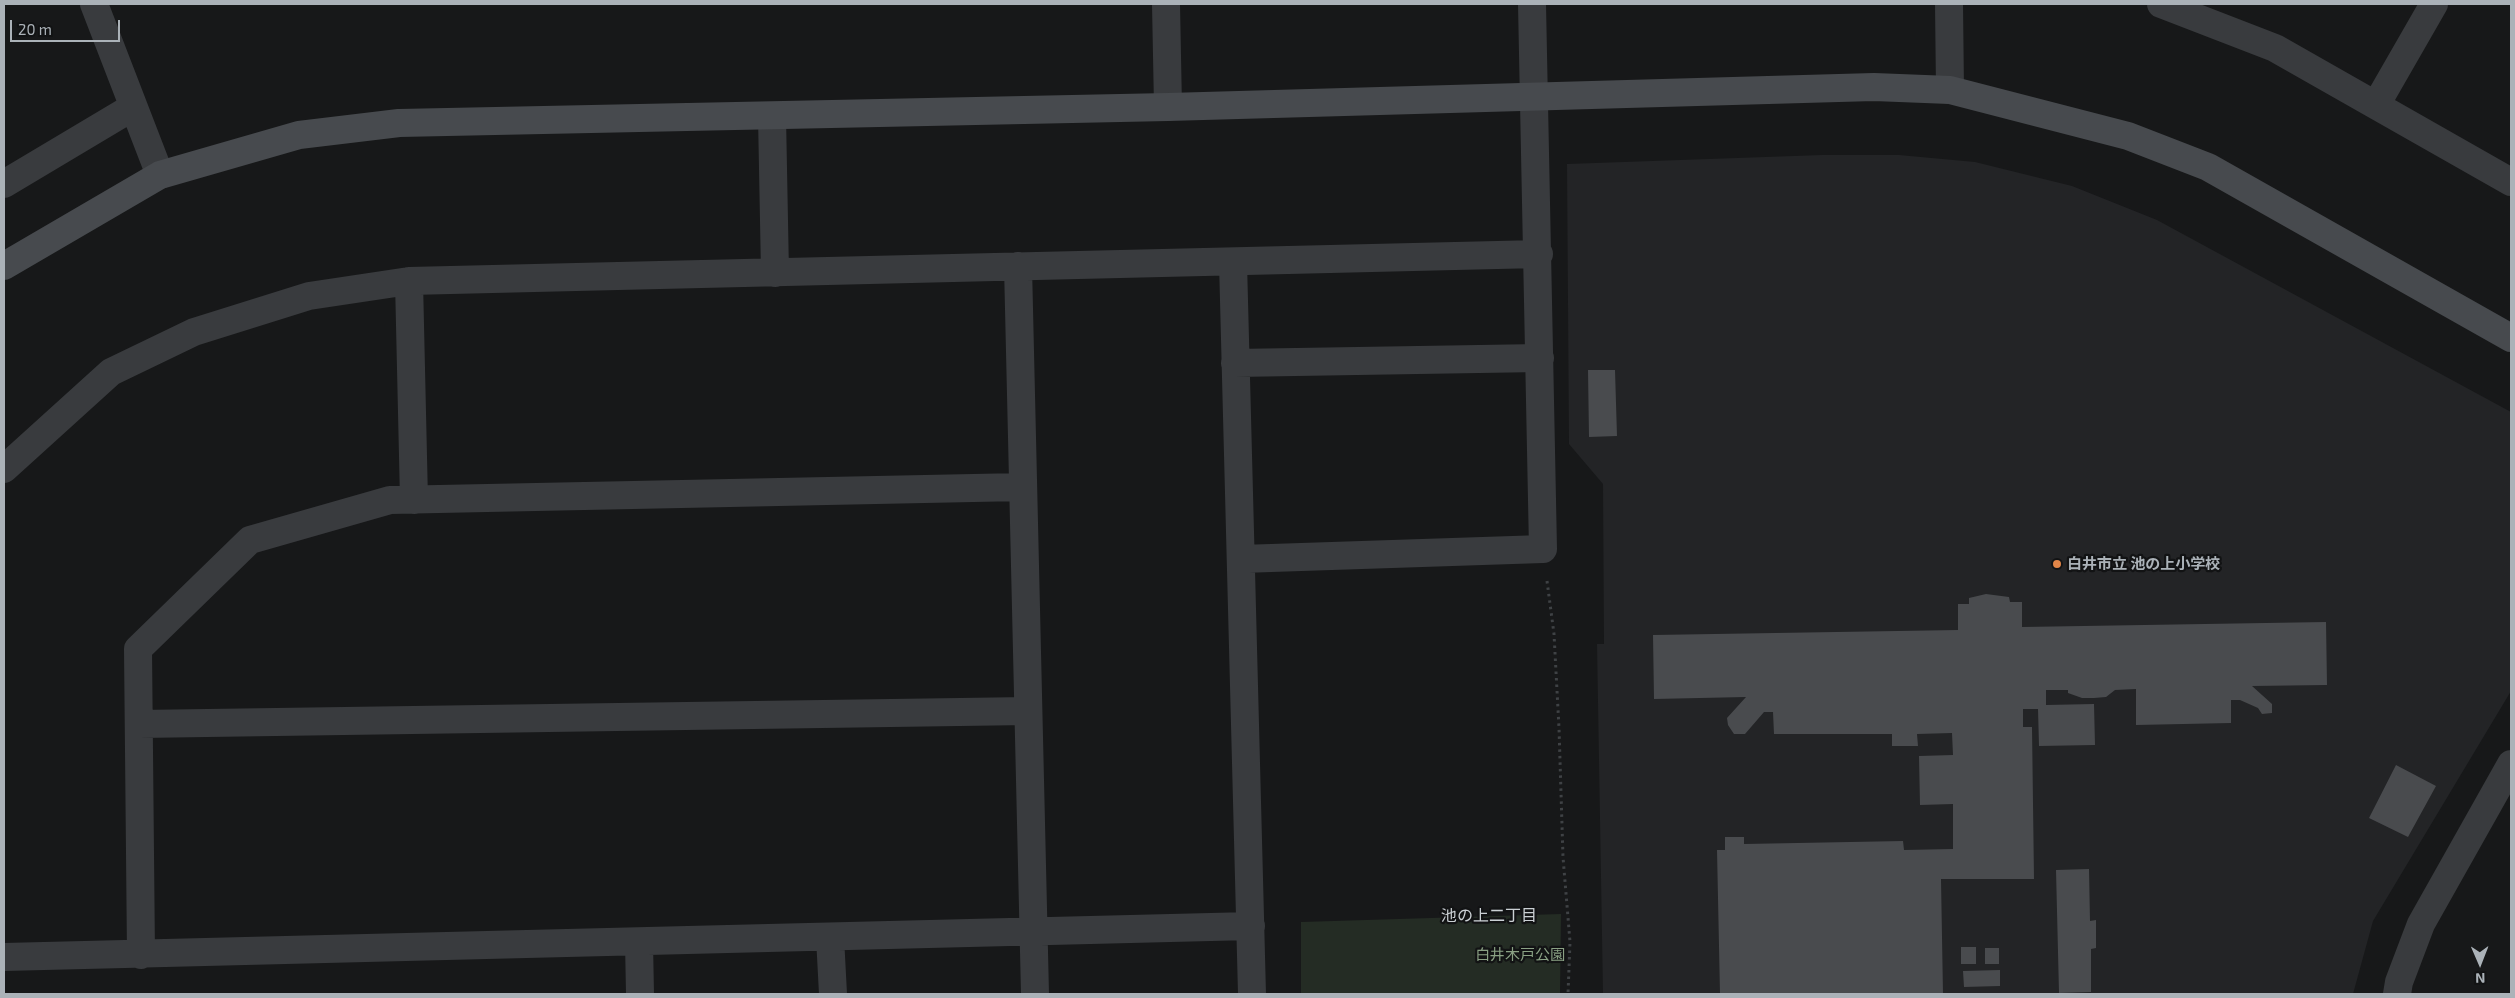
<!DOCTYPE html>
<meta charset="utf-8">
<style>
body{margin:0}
#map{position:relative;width:2515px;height:998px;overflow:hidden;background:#171819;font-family:"Exo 2",sans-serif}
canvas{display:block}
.frame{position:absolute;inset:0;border:5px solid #abb2b8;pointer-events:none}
.north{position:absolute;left:2455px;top:938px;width:50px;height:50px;-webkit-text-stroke:4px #121314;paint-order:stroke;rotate:179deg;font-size:14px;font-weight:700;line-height:20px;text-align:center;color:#abb2b8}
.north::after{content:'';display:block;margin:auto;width:18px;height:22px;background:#abb2b8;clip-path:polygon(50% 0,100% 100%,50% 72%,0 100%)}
.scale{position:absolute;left:10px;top:20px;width:110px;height:22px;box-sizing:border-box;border:2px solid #abb2b8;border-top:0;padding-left:6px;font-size:15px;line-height:18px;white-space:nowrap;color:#abb2b8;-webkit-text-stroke:4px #121314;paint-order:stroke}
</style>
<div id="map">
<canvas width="2515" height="998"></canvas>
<div class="frame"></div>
<div class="north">N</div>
<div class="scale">20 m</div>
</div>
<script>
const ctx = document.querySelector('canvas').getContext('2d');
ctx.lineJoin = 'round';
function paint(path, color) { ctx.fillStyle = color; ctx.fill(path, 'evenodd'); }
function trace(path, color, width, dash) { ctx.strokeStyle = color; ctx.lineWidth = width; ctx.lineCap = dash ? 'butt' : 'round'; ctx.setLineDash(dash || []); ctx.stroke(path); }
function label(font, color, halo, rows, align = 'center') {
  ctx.font = font + ' "Exo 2","Noto Sans JP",sans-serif'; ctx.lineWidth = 4.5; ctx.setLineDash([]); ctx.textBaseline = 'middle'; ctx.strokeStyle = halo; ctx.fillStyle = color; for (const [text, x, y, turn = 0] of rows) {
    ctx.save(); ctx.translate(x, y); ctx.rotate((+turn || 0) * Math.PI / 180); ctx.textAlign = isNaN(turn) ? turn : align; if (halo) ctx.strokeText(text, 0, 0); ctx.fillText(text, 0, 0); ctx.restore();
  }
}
paint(new Path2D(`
 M 1822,155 L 1899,155 L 1975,162 L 2072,186 L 2157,220 L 2511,412 L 2511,691 L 2373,921 L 2353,994 L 1603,994 L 1597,644 L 1604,644 L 1603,484 L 1569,444 L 1567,164 Z`), '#232426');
paint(new Path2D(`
 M 1561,914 L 1560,994 L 1301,994 L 1301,922 Z`), '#242c24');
paint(new Path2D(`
 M 1588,370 L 1615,370 L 1617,436 L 1589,437 Z
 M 1986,594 L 2009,597 L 2010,602 L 2022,602 L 2022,627 L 2326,622 L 2327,685 L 2252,686 L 2272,704 L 2272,713 L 2262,714 L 2258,708 L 2240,700 L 2231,700 L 2231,723 L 2136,725 L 2136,689 L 2115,690 L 2106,697 L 2094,698 L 2082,698 L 2068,693 L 2068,690 L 2046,690 L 2046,705 L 2094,704 L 2095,745 L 2039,746 L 2038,709 L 2023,709 L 2023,727 L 2032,727 L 2034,879 L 1941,879 L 1943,994 L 1720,994 L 1717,850 L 1725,850 L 1725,837 L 1744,837 L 1744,844 L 1903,841 L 1904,850 L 1953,849 L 1953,804 L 1920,805 L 1919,756 L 1953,755 L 1952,733 L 1917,734 L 1918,746 L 1892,746 L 1892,734 L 1774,734 L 1773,712 L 1764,712 L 1745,734 L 1734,734 L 1728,725 L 1727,718 L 1746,697 L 1654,699 L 1653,635 L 1958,630 L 1958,604 L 1969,604 L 1969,598 Z
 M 2396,765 L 2436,786 L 2408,837 L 2369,818 Z
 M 2089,869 L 2090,921 L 2096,920 L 2096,948 L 2091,949 L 2091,992 L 2059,993 L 2056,870 Z
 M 1961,947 L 1976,947 L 1976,964 L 1961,964 Z
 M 1985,948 L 1999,948 L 1999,964 L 1985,964 Z
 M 2000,970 L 2000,986 L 1964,987 L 1963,971 Z`), '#494b4e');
trace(new Path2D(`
 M 1547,581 L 1554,634 L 1559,728 L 1563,857 L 1570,942 L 1568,994`), '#3f4245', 3, [2.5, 4]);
trace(new Path2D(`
 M 94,4 L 160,175
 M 1166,4 L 1168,107
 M 1949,4 L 1950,90
 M 2161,4 L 2275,48 L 2511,182
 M 2376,105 L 2434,4
 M 772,116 L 775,273
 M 4,184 L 133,107
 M 1233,262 L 1252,994
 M 1018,266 L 1035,994
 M 409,281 L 414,500
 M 1235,363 L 1540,358
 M 4,469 L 111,372 L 194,332 L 309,296 L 409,281 L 1539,254
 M 1241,559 L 1543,549 L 1532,4
 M 139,724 L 1028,711
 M 830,937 L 833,994
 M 639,942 L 640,994
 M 141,955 L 138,649 L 250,540 L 390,500 L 1022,487
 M 4,957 L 1251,926
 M 2397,994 L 2399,982 L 2421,924 L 2511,764`), '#393b3e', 28);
trace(new Path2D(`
 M 4,266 L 160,175 L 299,135 L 399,123 L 1168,107 L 1874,87 L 1950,90 L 2128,136 L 2208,167 L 2511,338`), '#474a4e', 28);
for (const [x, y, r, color] of [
 [2057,564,5,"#e18548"]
]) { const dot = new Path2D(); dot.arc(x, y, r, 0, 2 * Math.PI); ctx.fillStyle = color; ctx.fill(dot); trace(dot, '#121314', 2); }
label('bold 15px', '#abb2b8', '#121314', [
 ["白井市立 池の上小学校",2067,564]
], 'left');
label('15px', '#8aa184', '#121314', [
 ["白井木戸公園",1520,955]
]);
label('16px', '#cbd0d4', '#121314', [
 ["池の上二丁目",1489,916]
]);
</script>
